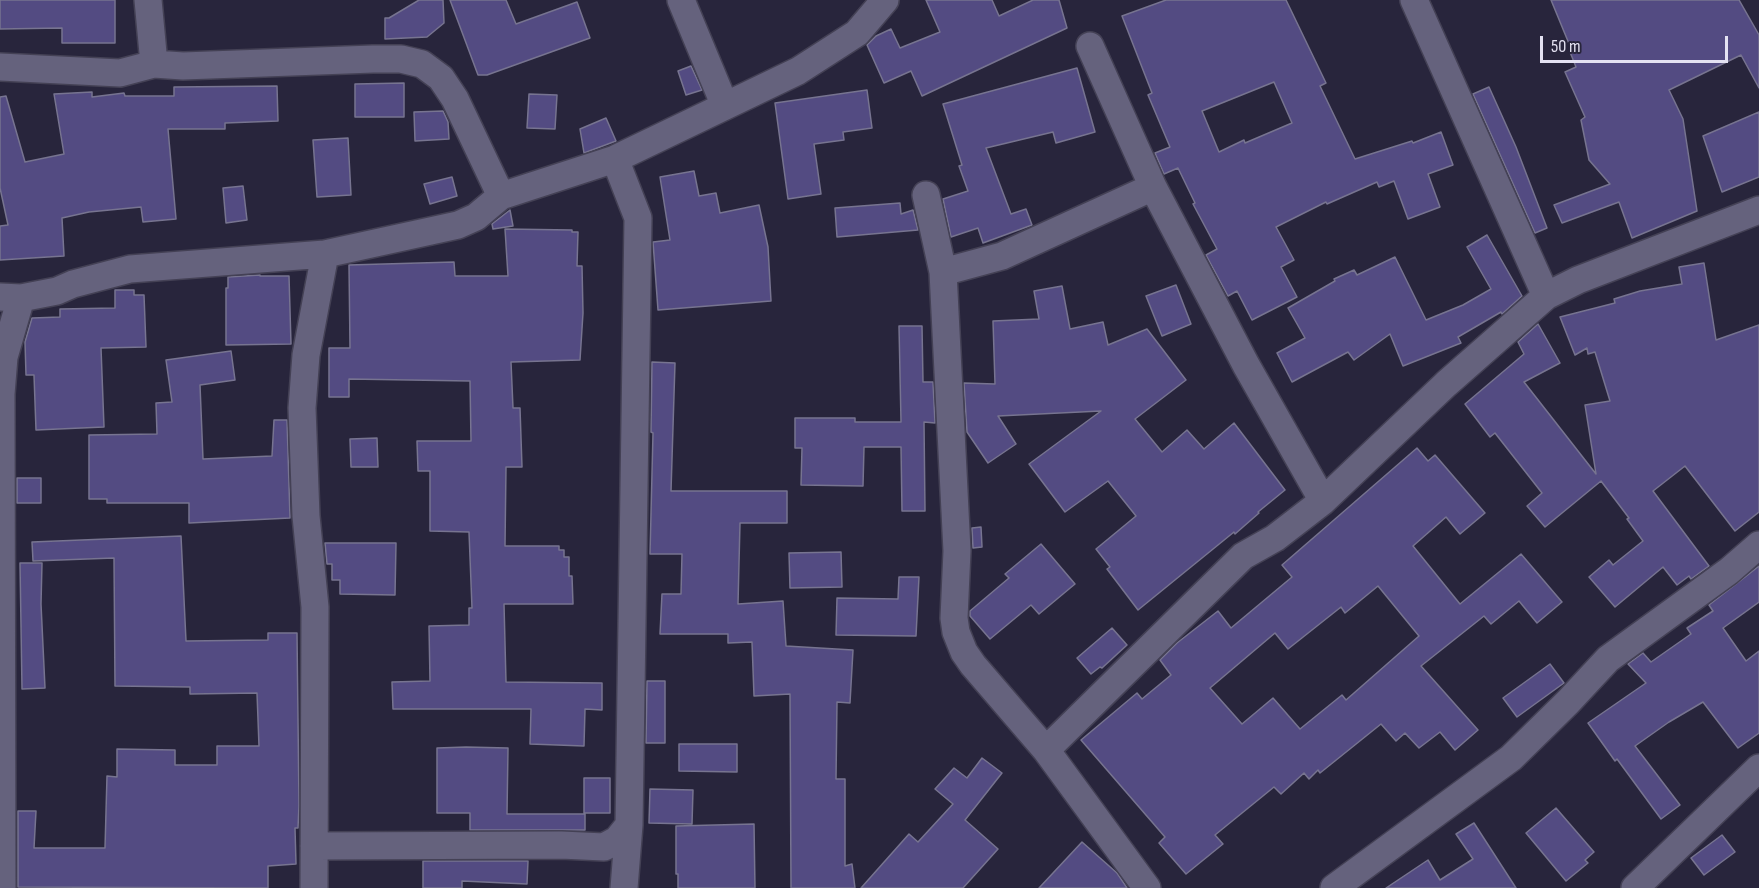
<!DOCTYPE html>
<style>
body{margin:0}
#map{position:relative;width:1759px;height:888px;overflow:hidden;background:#28253c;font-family:"Sofia Sans Condensed",sans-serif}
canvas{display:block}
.scale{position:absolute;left:1540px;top:36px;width:188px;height:27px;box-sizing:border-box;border:3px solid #e4e2f2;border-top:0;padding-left:8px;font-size:18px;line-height:21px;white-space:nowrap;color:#e4e2f2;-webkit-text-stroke:4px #28253c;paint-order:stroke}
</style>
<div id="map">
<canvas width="1759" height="888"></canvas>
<div class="scale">50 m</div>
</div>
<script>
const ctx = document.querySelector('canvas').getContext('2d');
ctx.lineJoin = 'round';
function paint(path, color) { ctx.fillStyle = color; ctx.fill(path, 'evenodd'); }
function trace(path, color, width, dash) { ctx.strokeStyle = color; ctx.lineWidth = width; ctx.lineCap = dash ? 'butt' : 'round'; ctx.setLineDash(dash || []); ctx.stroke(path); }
const building = new Path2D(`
 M 0,0 L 115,0 L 115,43 L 62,43 L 62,28 L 0,29 Z
 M 419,0 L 443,0 L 444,23 L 427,37 L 385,39 L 385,18 L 389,18 Z
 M 450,0 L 506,0 L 516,24 L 577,2 L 590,38 L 487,75 L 478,75 Z
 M 926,0 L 992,0 L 999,16 L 1033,0 L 1059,0 L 1067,28 L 922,96 L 911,71 L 884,83 L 867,45 L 876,36 L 891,29 L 900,48 L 940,32 Z
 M 1166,0 L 1286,0 L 1326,83 L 1320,86 L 1355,159 L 1412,141 L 1413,143 L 1441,132 L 1453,165 L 1428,174 L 1440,207 L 1408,219 L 1394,181 L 1379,187 L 1377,182 L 1327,204 L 1326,202 L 1276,227 L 1294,260 L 1281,267 L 1297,297 L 1252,320 L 1237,291 L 1228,296 L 1206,255 L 1217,249 L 1193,204 L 1195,203 L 1178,168 L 1164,174 L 1155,153 L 1170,147 L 1148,95 L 1152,93 L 1122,16 ZM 1274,82 L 1292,123 L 1245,143 L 1244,140 L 1219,152 L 1202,111 Z
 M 1551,0 L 1739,0 L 1759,35 L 1759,88 L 1741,55 L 1669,90 L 1683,119 L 1697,211 L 1632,238 L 1619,202 L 1562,223 L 1554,205 L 1610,184 L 1589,160 L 1581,120 L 1585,117 L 1565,72 L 1576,67 L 1570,52 L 1572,51 Z
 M 691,66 L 702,90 L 686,95 L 678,71 Z
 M 1077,68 L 1095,132 L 1056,143 L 1053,132 L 986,148 L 1011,214 L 1026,209 L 1032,225 L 983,243 L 978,228 L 951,237 L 943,199 L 968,191 L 959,166 L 962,165 L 943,104 Z
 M 404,83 L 404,117 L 355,117 L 355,84 Z
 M 277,86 L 278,121 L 225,123 L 225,129 L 168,129 L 176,219 L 143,222 L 141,207 L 89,212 L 62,218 L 64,256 L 0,260 L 0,226 L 8,225 L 0,188 L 0,97 L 6,96 L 25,162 L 64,154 L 54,94 L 92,92 L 92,97 L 124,93 L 125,96 L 174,96 L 174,87 Z
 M 1489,87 L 1516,147 L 1547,228 L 1535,233 L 1473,94 Z
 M 867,90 L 872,128 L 843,132 L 844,140 L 814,144 L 821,194 L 788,199 L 775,103 Z
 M 529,94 L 557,95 L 555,129 L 527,128 Z
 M 443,111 L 448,122 L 449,139 L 415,141 L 414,112 Z
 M 1759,112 L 1759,177 L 1722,192 L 1703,136 Z
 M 606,118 L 616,141 L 584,153 L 580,129 Z
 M 348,138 L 351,195 L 317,197 L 313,140 Z
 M 694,171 L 699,196 L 716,193 L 720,213 L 759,205 L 768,247 L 771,301 L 658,310 L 653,242 L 670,240 L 660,177 Z
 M 452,177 L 457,196 L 430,204 L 424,184 Z
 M 243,186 L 247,220 L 226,223 L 223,188 Z
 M 900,203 L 901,214 L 913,210 L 918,230 L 837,237 L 835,208 Z
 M 510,210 L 513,226 L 493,229 L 492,224 Z
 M 505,229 L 572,230 L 572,232 L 578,232 L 577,266 L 582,266 L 583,313 L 580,360 L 511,362 L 513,408 L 520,408 L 522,467 L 506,467 L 505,546 L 559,546 L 559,550 L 564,550 L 564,557 L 569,557 L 569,576 L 572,576 L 573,604 L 504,604 L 506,682 L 602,683 L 602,710 L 585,709 L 584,746 L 530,744 L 531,709 L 393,709 L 392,682 L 430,681 L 429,626 L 469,625 L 469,608 L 472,608 L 469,532 L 430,531 L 430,471 L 418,471 L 417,441 L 471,441 L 470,381 L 349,379 L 349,397 L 329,397 L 329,348 L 350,348 L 349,265 L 454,262 L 455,276 L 508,276 Z
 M 1487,235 L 1522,296 L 1502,314 L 1501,312 L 1458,337 L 1461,343 L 1403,366 L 1390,334 L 1354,360 L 1348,352 L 1292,382 L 1277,353 L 1305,338 L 1288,308 L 1335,281 L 1334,279 L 1354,270 L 1357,275 L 1395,257 L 1426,320 L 1463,305 L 1491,289 L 1467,247 Z
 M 1704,263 L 1716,340 L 1759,325 L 1759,512 L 1735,531 L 1685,466 L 1653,491 L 1709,566 L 1691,579 L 1689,576 L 1677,585 L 1663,567 L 1615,607 L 1589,577 L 1609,560 L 1613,565 L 1643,541 L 1627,519 L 1629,518 L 1601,481 L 1545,527 L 1527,506 L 1542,493 L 1495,433 L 1490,437 L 1465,404 L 1524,354 L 1518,342 L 1538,324 L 1560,363 L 1524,382 L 1596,474 L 1585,405 L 1610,401 L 1595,352 L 1588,354 L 1587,348 L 1575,355 L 1560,317 L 1615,303 L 1614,299 L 1640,291 L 1682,284 L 1679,267 Z
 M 260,275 L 260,276 L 289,276 L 291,344 L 226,345 L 226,288 L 228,288 L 228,277 Z
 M 1176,285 L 1191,324 L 1162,336 L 1146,296 Z
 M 1062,286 L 1070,329 L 1103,322 L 1108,345 L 1147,329 L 1186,380 L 1135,419 L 1162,452 L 1187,430 L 1204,449 L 1234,423 L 1285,490 L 1258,512 L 1259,513 L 1235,534 L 1234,532 L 1138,610 L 1107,569 L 1110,567 L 1096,549 L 1136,516 L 1108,481 L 1065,512 L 1029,464 L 1101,411 L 998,416 L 1016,444 L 988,463 L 967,432 L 964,383 L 995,384 L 993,321 L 1039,319 L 1034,291 Z
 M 115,290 L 134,290 L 134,295 L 144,295 L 146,347 L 101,348 L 104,427 L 36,430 L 34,375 L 26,375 L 25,342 L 32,318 L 60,317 L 60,309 L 115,308 Z
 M 899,326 L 922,326 L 923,382 L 933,382 L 935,423 L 924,422 L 925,511 L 902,511 L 901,447 L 864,447 L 863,486 L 801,485 L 802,448 L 795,448 L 795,418 L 855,418 L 855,422 L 901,422 Z
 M 231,351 L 235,380 L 200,385 L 203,459 L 272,456 L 274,420 L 287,420 L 290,518 L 189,523 L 189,503 L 107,503 L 107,499 L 89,499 L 89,435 L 157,434 L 156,403 L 172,402 L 166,360 Z
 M 652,362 L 675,363 L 671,491 L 787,491 L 787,523 L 740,523 L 738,604 L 783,601 L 786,646 L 853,650 L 850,703 L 837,702 L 836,779 L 845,779 L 845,866 L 852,864 L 855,888 L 791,888 L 790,694 L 754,696 L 752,642 L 728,643 L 728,634 L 660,634 L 662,594 L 681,594 L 682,554 L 650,554 L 653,433 L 651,432 Z
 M 377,438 L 378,467 L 351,467 L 350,439 Z
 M 1417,448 L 1428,461 L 1435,455 L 1485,513 L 1460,534 L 1446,517 L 1413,546 L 1460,604 L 1521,554 L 1562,602 L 1537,623 L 1519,601 L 1491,624 L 1484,616 L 1421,666 L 1478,730 L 1455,750 L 1440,732 L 1419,748 L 1405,733 L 1396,741 L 1381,724 L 1320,773 L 1318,770 L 1309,779 L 1304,773 L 1281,794 L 1274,787 L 1215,835 L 1223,844 L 1186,874 L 1159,843 L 1165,837 L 1081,740 L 1137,693 L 1142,699 L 1171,675 L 1160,660 L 1177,643 L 1218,611 L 1231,628 L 1292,577 L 1282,565 ZM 1378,586 L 1419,636 L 1346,700 L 1342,695 L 1300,729 L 1273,698 L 1242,724 L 1210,688 L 1275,633 L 1288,649 L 1341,607 L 1345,613 Z
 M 17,478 L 41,478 L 41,503 L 17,503 Z
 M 981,527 L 982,547 L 973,548 L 972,528 Z
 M 181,536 L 186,641 L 268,640 L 268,633 L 297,633 L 299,805 L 298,828 L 295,828 L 296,864 L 268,866 L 268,888 L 18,887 L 18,811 L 36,811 L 34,848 L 105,848 L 107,776 L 117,777 L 117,749 L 175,750 L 175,765 L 217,765 L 217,746 L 259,746 L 257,693 L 190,694 L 190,687 L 115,686 L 114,558 L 33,561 L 32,542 Z
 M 325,543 L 396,543 L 395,595 L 340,594 L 340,580 L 332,580 L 332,564 L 327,564 Z
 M 1041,544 L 1075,584 L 1039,614 L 1031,605 L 990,639 L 970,616 L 970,611 L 1009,578 L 1005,574 Z
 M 841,552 L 842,587 L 790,588 L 789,553 Z
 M 20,563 L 42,563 L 41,604 L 45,688 L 22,689 Z
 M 1759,566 L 1759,602 L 1723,628 L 1746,661 L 1759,651 L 1759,733 L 1738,748 L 1703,702 L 1669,722 L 1635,746 L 1680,805 L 1661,819 L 1617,759 L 1615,761 L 1588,723 L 1646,683 L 1628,664 L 1643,653 L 1651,662 L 1691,634 L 1687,628 L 1713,611 L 1709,605 Z
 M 899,577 L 919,577 L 916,636 L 836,635 L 837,598 L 898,599 Z
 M 1112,628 L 1127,645 L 1102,668 L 1100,667 L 1091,674 L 1077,658 Z
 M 1550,664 L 1564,683 L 1517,717 L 1503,698 Z
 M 647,681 L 665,681 L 665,743 L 646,743 Z
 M 679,744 L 737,744 L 737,772 L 679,771 Z
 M 466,747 L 508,748 L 507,814 L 585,814 L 585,830 L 470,830 L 470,813 L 437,813 L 437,748 Z
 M 982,758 L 1002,773 L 965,820 L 998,849 L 963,888 L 861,888 L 909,834 L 918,842 L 953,804 L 935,789 L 954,768 L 967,778 Z
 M 584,778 L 610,778 L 610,813 L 584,813 Z
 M 650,789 L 693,790 L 692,824 L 649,823 Z
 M 1556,808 L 1594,852 L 1585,860 L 1588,863 L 1566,881 L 1526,833 Z
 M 1474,823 L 1516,888 L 1386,888 L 1428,860 L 1440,880 L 1473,859 L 1456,834 Z
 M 754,824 L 755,888 L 678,888 L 678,874 L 676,874 L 676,826 Z
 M 1722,835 L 1735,852 L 1704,875 L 1691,858 Z
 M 1082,842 L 1117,873 L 1127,888 L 1039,888 Z
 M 423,861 L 528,861 L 527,884 L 462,881 L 462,888 L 423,888 Z`);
paint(building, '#534b82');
trace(building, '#777490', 1.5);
const minor = new Path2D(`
 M 148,0 L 154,64
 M 681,0 L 725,106
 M 1414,0 L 1546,296
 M 1090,46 L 1153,187 L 1246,365 L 1323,501
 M 0,67 L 120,73 L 154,64 L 183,66 L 373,59 L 401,59 L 422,64 L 441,78 L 455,99 L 501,196
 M 615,159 L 638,218 L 629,825 L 624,888
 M 926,195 L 943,272 L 957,551 L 954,618 L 956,632 L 964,652 L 973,665 L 1046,750 L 1147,888
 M 943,272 L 1002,256 L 1153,187
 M 0,297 L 21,298 L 57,291 L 73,284 L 130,269 L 325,254 L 458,225 L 476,217 L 501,196 L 615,159 L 798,71 L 857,33 L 885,0
 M 1046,750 L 1243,556 L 1275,538 L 1323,501 L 1446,384 L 1546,296 L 1578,280 L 1759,210
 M 314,846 L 561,845 L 604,847 L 617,840 L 629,825
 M 2,888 L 1,394 L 4,357 L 21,298
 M 314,888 L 315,607 L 306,516 L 302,408 L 306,355 L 325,254
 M 1334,888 L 1511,758 L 1568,702 L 1608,659 L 1729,571 L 1759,545
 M 1635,888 L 1759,768`);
trace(minor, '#444155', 30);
trace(minor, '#65627d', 27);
</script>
